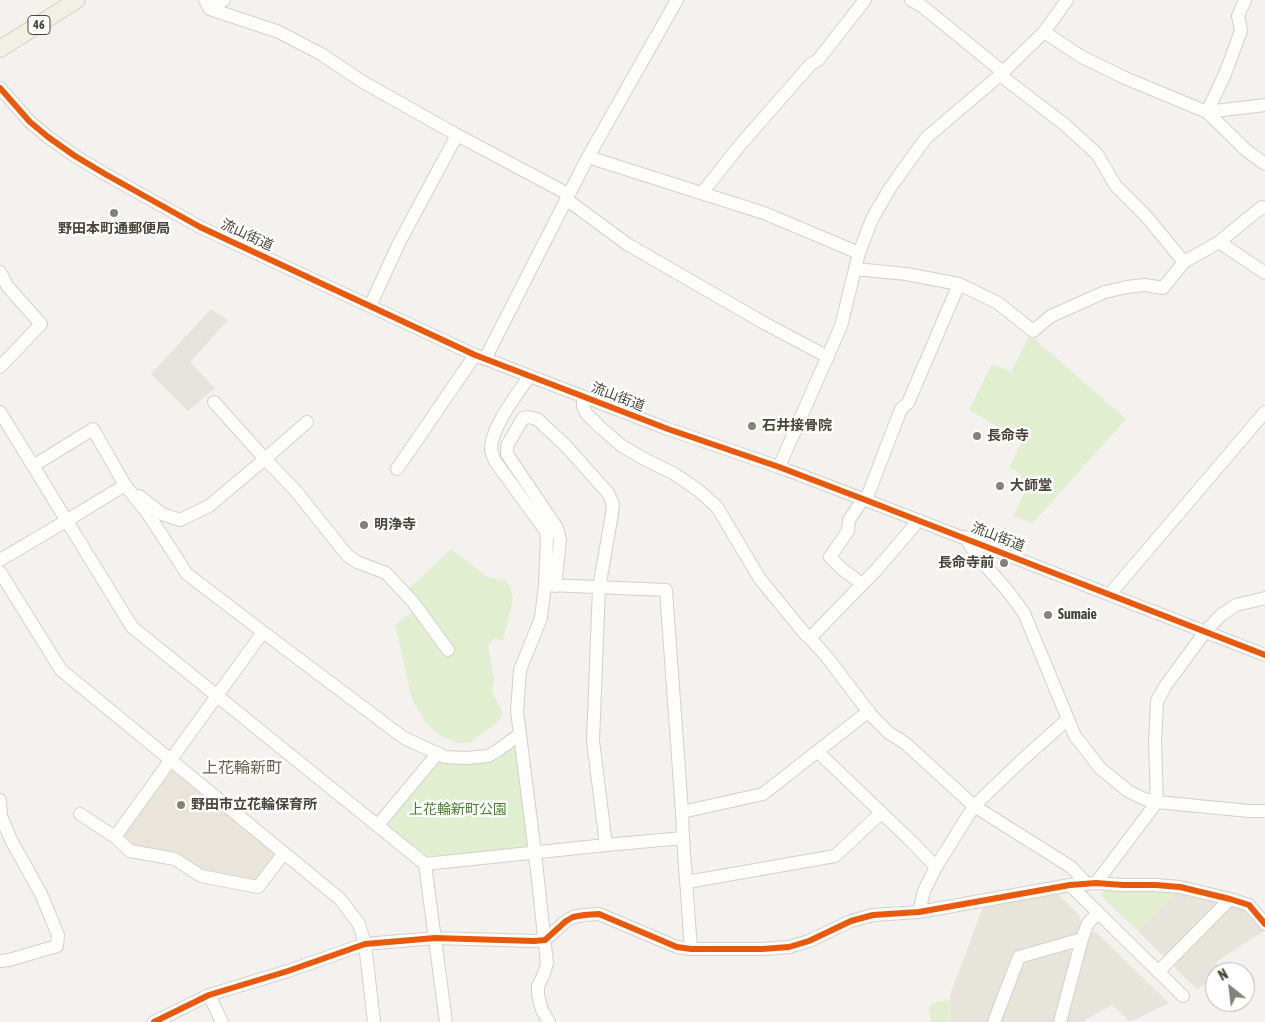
<!DOCTYPE html>
<meta charset="utf-8">
<style>
body{margin:0}
#map{position:relative;width:1265px;height:1022px;overflow:hidden;background:#f4f2ee;font-family:"Asap Condensed",sans-serif}
canvas{display:block}
.north{position:absolute;left:1205px;top:962px;width:50px;height:50px;box-sizing:border-box;background:#fff;border:1px solid #b7b4b0;border-radius:50%;rotate:331deg;font-size:14px;font-weight:700;line-height:20px;text-align:center;color:#4b4439}
.north::after{content:'';display:block;margin:auto;width:18px;height:22px;background:#868178;clip-path:polygon(50% 0,100% 100%,50% 72%,0 100%)}
</style>
<div id="map">
<canvas width="1265" height="1022"></canvas>
<div class="north">N</div>
</div>
<script>
const ctx = document.querySelector('canvas').getContext('2d');
ctx.lineJoin = 'round';
function paint(path, color) { ctx.fillStyle = color; ctx.fill(path, 'evenodd'); }
function trace(path, color, width, dash) { ctx.strokeStyle = color; ctx.lineWidth = width; ctx.lineCap = dash ? 'butt' : 'round'; ctx.setLineDash(dash || []); ctx.stroke(path); }
function label(font, color, halo, rows, align = 'center') {
  ctx.font = font + ' "Asap Condensed","Noto Sans JP",sans-serif'; ctx.lineWidth = 5; ctx.setLineDash([]); ctx.textBaseline = 'middle'; ctx.strokeStyle = halo; ctx.fillStyle = color; for (const [text, x, y, turn = 0] of rows) {
    ctx.save(); ctx.translate(x, y); ctx.rotate((+turn || 0) * Math.PI / 180); ctx.textAlign = isNaN(turn) ? turn : align; if (halo) ctx.strokeText(text, 0, 0); ctx.fillText(text, 0, 0); ctx.restore();
  }
}
paint(new Path2D(`
 M 1177,892 L 1215,900 L 1217,906 L 1168,955 L 1162,955 L 1138,931 Z
 M 1058,894 L 1079,915 L 1081,921 L 1078,934 L 1014,952 L 988,1022 L 951,1022 L 950,995 L 983,907 Z
 M 1231,903 L 1246,909 L 1265,930 L 1216,962 L 1221,972 L 1215,972 L 1215,981 L 1197,989 L 1174,967 L 1174,962 Z
 M 1096,932 L 1169,1003 L 1130,1022 L 1112,1005 L 1081,1022 L 1065,1022 L 1089,933 Z
 M 1067,948 L 1072,954 L 1054,1022 L 1000,1022 L 1021,963 L 1025,960 Z`), '#e7e4dc');
paint(new Path2D(`
 M 174,770 L 273,851 L 274,857 L 253,883 L 202,873 L 133,848 L 122,838 L 171,771 Z`), '#eae5da');
paint(new Path2D(`
 M 1030,335 L 1126,419 L 1033,523 L 1013,516 L 1027,488 L 1020,482 L 1022,475 L 1009,467 L 1022,441 L 969,410 L 992,364 L 1011,372 Z
 M 451,549 L 489,578 L 505,580 L 510,587 L 513,599 L 503,641 L 495,638 L 488,646 L 494,678 L 492,692 L 503,713 L 499,721 L 471,742 L 458,743 L 442,737 L 425,722 L 412,699 L 395,624 L 421,607 L 408,590 Z
 M 513,745 L 518,747 L 528,843 L 524,848 L 429,857 L 389,827 L 388,821 L 437,763 L 463,764 L 490,762 Z
 M 1105,888 L 1177,892 L 1138,931 L 1100,895 Z
 M 950,1000 L 951,1022 L 931,1022 L 929,1006 L 936,1002 Z`), '#e1eecf');
paint(new Path2D(`
 M 211,309 L 228,320 L 190,362 L 215,388 L 188,411 L 151,374 Z`), '#e6e3df');
const minor = new Path2D(`
 M 205,0 L 210,9 L 279,32 L 321,54 L 363,82 L 457,135 L 568,194
 M 911,0 L 922,6 L 1003,72
 M 210,9 L 224,0
 M 1044,32 L 1082,57 L 1125,78 L 1207,112 L 1246,150 L 1265,164
 M 1000,75 L 1064,124 L 1097,154 L 1116,186 L 1146,216 L 1184,262
 M 0,88 L 30,122 L 48,137 L 75,156 L 105,174 L 200,227 L 475,355 L 668,429 L 779,467 L 863,499 L 1265,655
 M 1207,112 L 1225,74 L 1241,31 L 1238,16 L 1245,0
 M 1207,112 L 1265,105
 M 588,157 L 764,213 L 859,253
 M 702,193 L 740,145 L 811,64 L 818,60 L 865,0
 M 566,199 L 627,244 L 764,323 L 828,357
 M 1219,242 L 1265,273
 M 855,269 L 906,274 L 959,284 L 998,303 L 1033,331 L 1051,316 L 1105,292 L 1127,287 L 1145,285 L 1163,288 L 1184,262 L 1219,242 L 1262,207 L 1265,208
 M 0,272 L 8,287 L 41,324 L 0,367
 M 370,306 L 399,243 L 457,135
 M 485,359 L 588,157 L 677,0
 M 529,377 C 517,394 490,429 491,450 C 492,454 494,458 495,461 L 545,530 L 547,537 L 545,585 L 541,618 L 520,670 L 517,711 L 535,853 L 547,963 L 544,974 L 538,986 L 538,995 L 542,1010 L 549,1022
 M 583,397 L 583,406 L 586,413 L 601,428 L 622,446 L 646,460 L 673,473 L 698,490 L 717,507 L 760,579 L 805,634 L 810,638 L 827,657 L 871,715 L 889,733 L 905,743 L 974,806 L 1071,867 L 1087,884
 M 214,402 L 265,459 L 295,490 L 347,555 L 357,562 L 386,573 L 413,602 L 448,650
 M 0,412 L 132,627 L 425,864 L 446,1022
 M 33,466 L 93,429 L 125,485 L 148,514 L 187,574 L 263,632 L 404,738 L 445,757 L 467,758 L 488,756 L 497,751 L 520,734
 M 779,467 L 841,326 L 859,253 L 872,219 L 890,188 L 926,138 L 1000,75 L 1044,32 L 1067,0
 M 397,469 L 475,355
 M 139,496 L 162,514 L 180,520 L 209,506 L 265,459 L 307,422
 M 866,500 L 901,409 L 908,403 L 959,284
 M 965,537 L 977,556 L 1007,590 L 1024,613 L 1075,736 L 1100,768 L 1128,791 L 1144,799 L 1157,802 L 1249,811 L 1265,811
 M 0,560 L 66,521 L 125,485
 M 0,572 L 61,670 L 340,899 L 359,924 L 365,944 L 374,1022
 M 862,584 L 842,569 L 830,557 L 848,531 L 849,520 L 863,499
 M 548,585 L 666,590 L 682,812 L 683,838 L 691,949
 M 555,586 L 560,540 L 557,528 L 507,454 L 507,446 L 523,418 L 528,417 L 537,419 L 565,445 L 608,493 L 613,504 L 612,514 L 599,588 L 593,741 L 606,845
 M 1110,594 L 1265,412
 M 810,638 L 878,568 L 919,520
 M 818,752 L 912,842 L 936,867
 M 0,800 L 1,816 L 11,840 L 41,894 L 58,935 L 57,946 L 9,960 L 0,961
 M 682,812 L 763,794 L 869,711
 M 80,814 L 115,837 L 130,851 L 175,859 L 201,876 L 258,887 L 284,853
 M 378,825 L 438,753
 M 115,837 L 263,632
 M 425,864 L 606,845 L 683,838
 M 687,882 L 835,856 L 881,813
 M 1096,883 L 1157,802 L 1155,742 L 1157,701 L 1166,685 L 1205,632 L 1221,615 L 1236,605 L 1265,598
 M 1070,885 L 1183,996
 M 919,912 L 924,891 L 936,867 L 974,806 L 1022,760 L 1068,719
 M 1158,972 L 1230,899
 M 209,995 L 222,1022
 M 154,1022 L 209,995 L 288,971 L 365,944 L 435,938 L 534,941 L 545,940 L 566,921 L 573,917 L 584,915 L 599,914 L 677,947 L 691,949 L 762,949 L 789,947 L 809,941 L 851,921 L 873,915 L 919,912 L 1070,885 L 1096,883 L 1123,885 L 1156,885 L 1180,887 L 1230,899 L 1249,905 L 1265,924
 M 994,1022 L 1019,957 L 1082,939
 M 1060,1022 L 1082,939 L 1088,923 L 1098,913`);
const major = new Path2D(`
 M 0,49 L 77,0`);
trace(minor, '#d2d0cb', 14);
trace(major, '#d6cebb', 18);
trace(minor, '#fdfdfc', 12);
trace(major, '#f2efe6', 16);
trace(new Path2D(`
 M 0,88 L 30,122 L 48,137 L 75,156 L 105,174 L 200,227 L 475,355 L 668,429 L 779,467 L 863,499 L 1265,655
 M 154,1022 L 209,995 L 288,971 L 365,944 L 435,938 L 534,941 L 545,940 L 566,921 L 573,917 L 584,915 L 599,914 L 677,947 L 691,949 L 762,949 L 789,947 L 809,941 L 851,921 L 873,915 L 919,912 L 1070,885 L 1096,883 L 1123,885 L 1156,885 L 1180,887 L 1230,899 L 1249,905 L 1265,924`), '#e8590c', 6);
for (const [x, y, r, color] of [
 [114,213,5,"#868178"],
 [752,426,5,"#868178"],
 [977,436,5,"#868178"],
 [1000,486,5,"#868178"],
 [364,525,5,"#868178"],
 [1004,563,5,"#868178"],
 [1048,615,5,"#868178"],
 [181,805,5,"#868178"]
]) { const dot = new Path2D(); dot.arc(x, y, r, 0, 2 * Math.PI); ctx.fillStyle = color; ctx.fill(dot); trace(dot, '#fff', 2); }
for (const [x, y, w] of [
 [39,25,22]
]) { const box = new Path2D(); box.roundRect(x - w / 2, y - 9.5, w, 19, 4); ctx.fillStyle = '#fff'; ctx.fill(box); trace(box, '#4b4439', 1); }
label('bold 12px', '#4b4439', null, [
 ["46",39,25]
]);
label('bold 14px', '#4b4439', '#fff', [
 ["野田本町通郵便局",114,229,"center"],
 ["石井接骨院",762,426],
 ["長命寺",987,436],
 ["大師堂",1010,486],
 ["明浄寺",374,525],
 ["長命寺前",994,563,"right"],
 ["Sumaie",1058,615],
 ["野田市立花輪保育所",191,805]
], 'left');
label('14px', '#4b4439', '#fff', [
 ["流山街道",247,235,25],
 ["流山街道",618,397,21],
 ["流山街道",998,537,21]
]);
label('14px', '#4a7f2a', '#fff', [
 ["上花輪新町公園",458,810]
]);
label('16px', '#6e6250', '#fff', [
 ["上花輪新町",242,768]
]);
</script>
